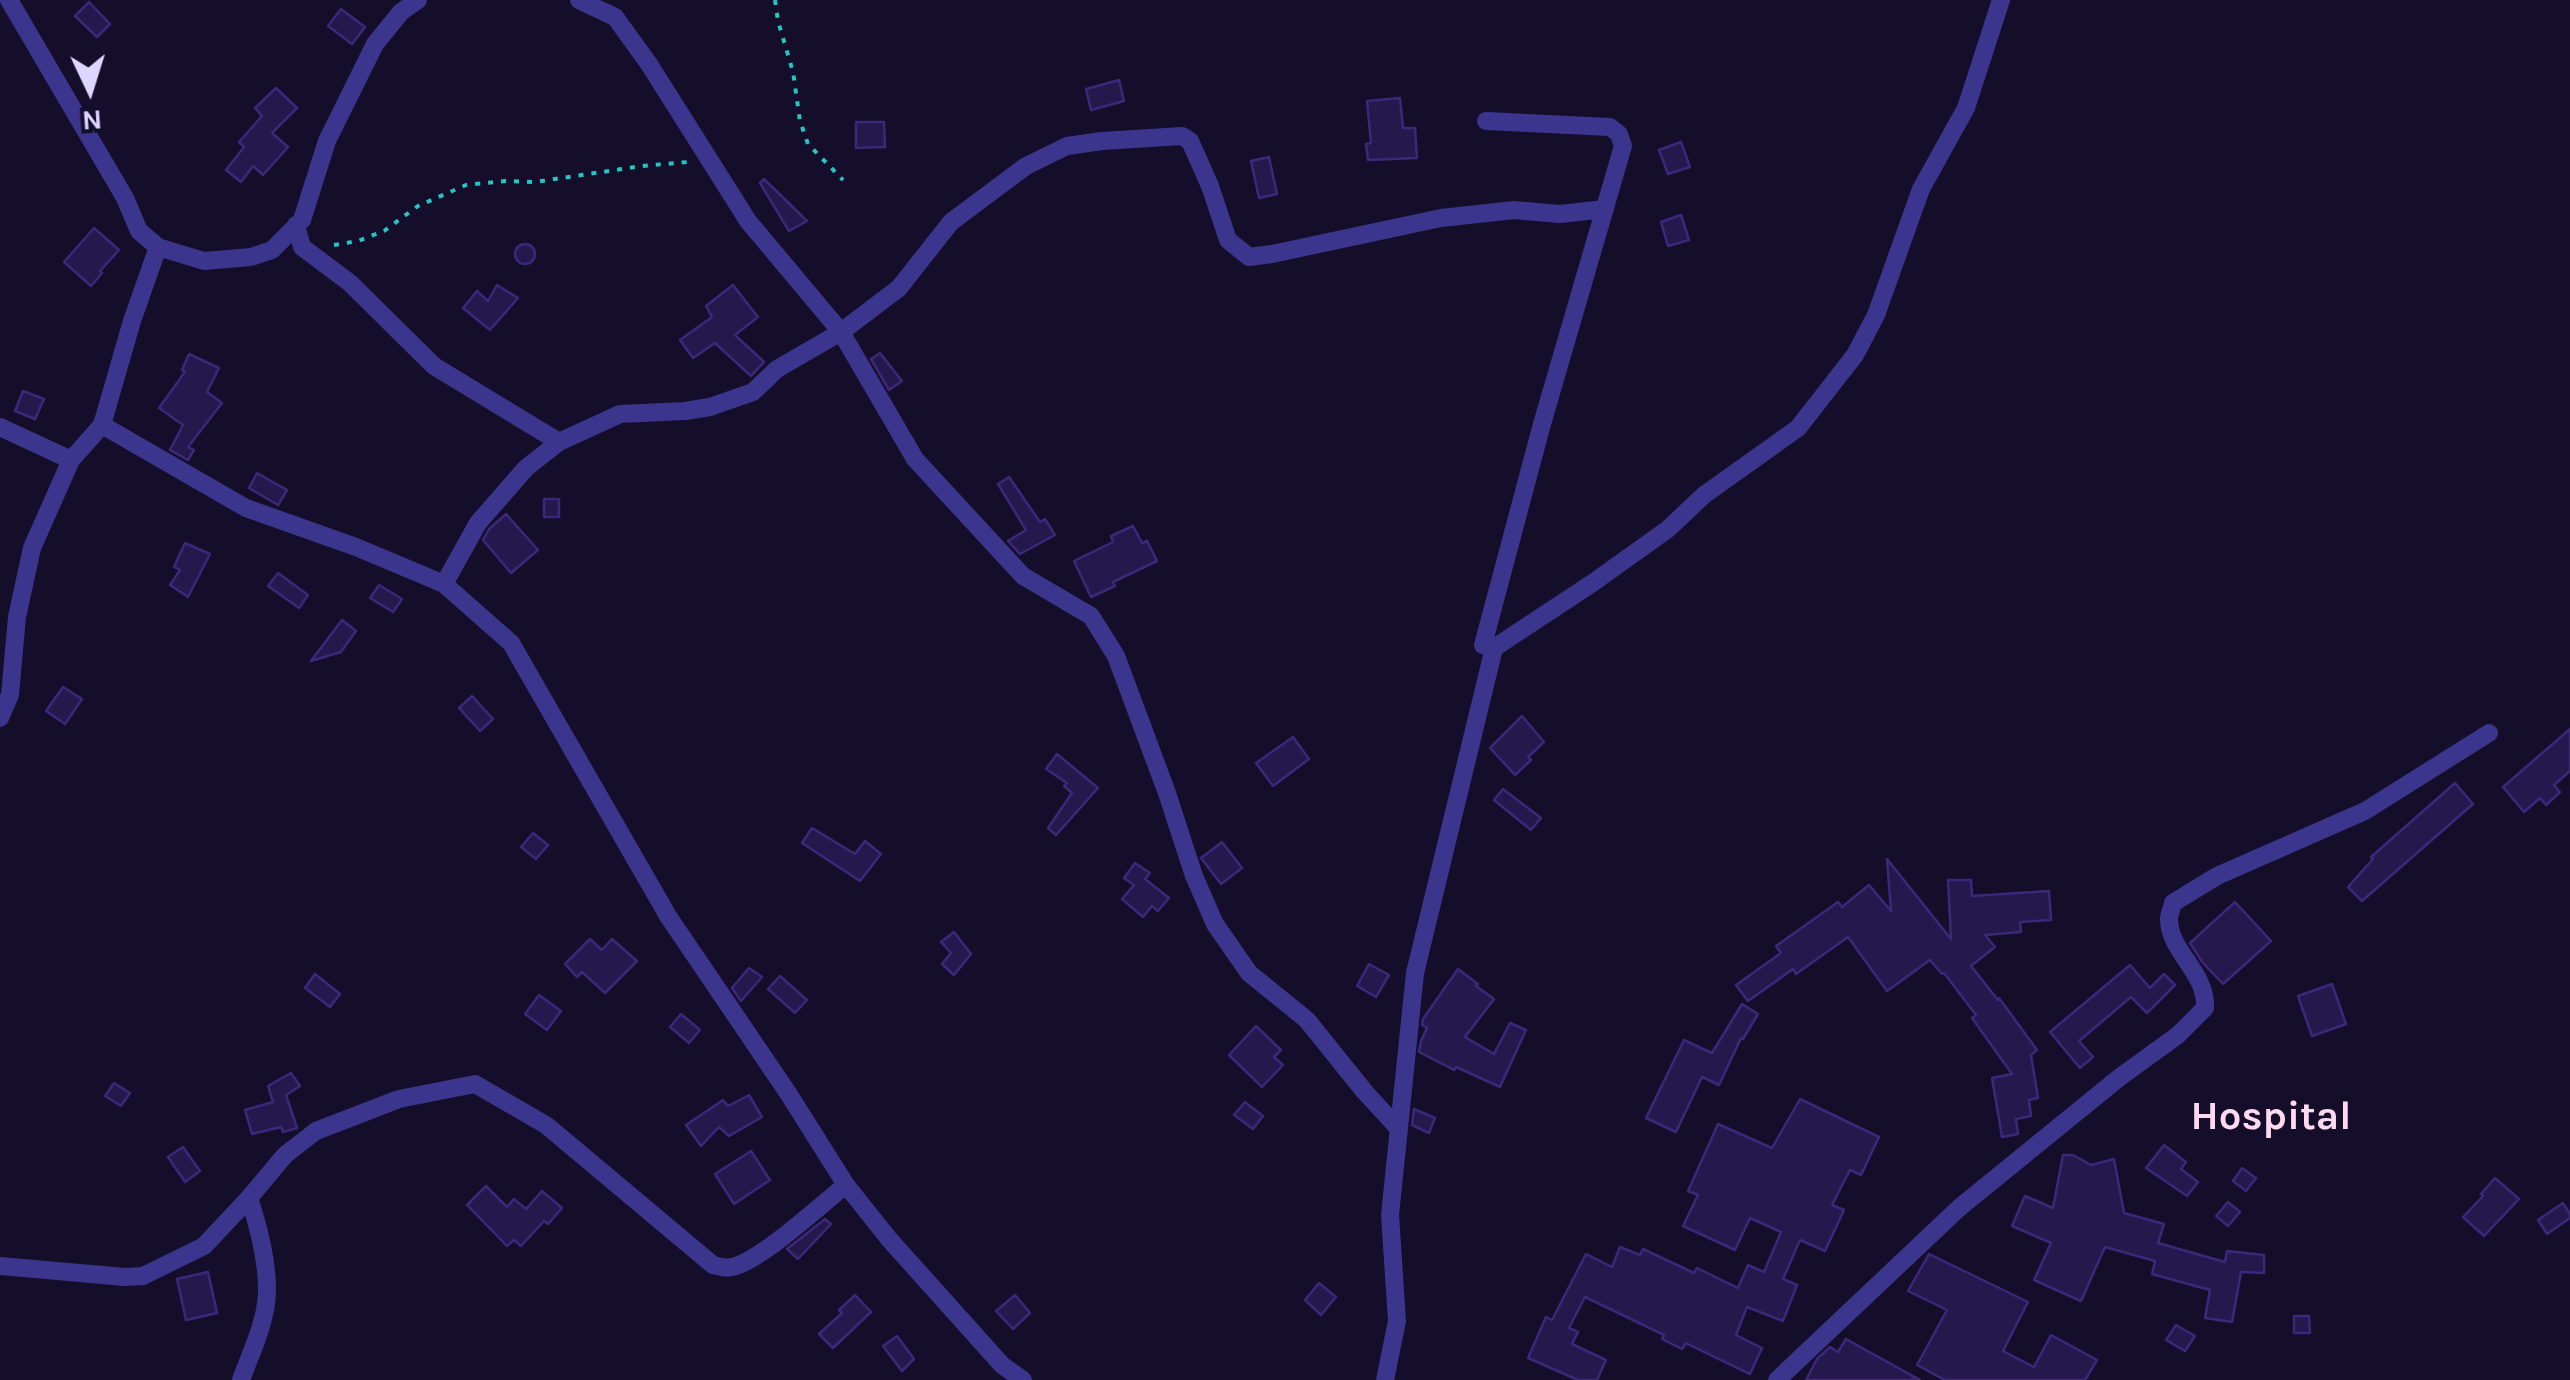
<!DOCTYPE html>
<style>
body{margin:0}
#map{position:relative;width:2570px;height:1380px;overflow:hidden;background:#140e2a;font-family:Karla,sans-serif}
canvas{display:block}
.north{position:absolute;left:40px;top:40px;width:100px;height:100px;-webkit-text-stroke:8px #140e2a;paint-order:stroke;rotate:176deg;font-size:28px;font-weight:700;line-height:40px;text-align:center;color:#ddd7ff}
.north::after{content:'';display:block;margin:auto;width:35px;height:45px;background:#ddd7ff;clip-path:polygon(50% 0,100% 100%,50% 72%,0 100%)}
</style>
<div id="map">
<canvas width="2570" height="1380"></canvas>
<div class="north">N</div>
</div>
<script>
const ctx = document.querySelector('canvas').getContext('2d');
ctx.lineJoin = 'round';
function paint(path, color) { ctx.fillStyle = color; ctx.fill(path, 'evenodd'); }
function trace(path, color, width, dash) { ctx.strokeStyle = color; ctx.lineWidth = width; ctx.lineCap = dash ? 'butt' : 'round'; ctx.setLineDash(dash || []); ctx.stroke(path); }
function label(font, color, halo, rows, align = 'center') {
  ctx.font = font + ' Karla,sans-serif'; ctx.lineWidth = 8; ctx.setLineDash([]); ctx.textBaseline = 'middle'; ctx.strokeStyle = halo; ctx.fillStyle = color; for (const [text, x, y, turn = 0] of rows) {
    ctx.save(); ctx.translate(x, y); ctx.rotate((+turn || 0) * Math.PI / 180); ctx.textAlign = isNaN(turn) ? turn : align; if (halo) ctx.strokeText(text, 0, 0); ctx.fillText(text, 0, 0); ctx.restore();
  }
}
const building = new Path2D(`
 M 89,2 L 110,24 L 97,37 L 75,16 Z
 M 341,9 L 365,27 L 352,44 L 328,26 Z
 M 1119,80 L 1124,101 L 1091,110 L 1086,89 Z
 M 276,88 L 297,108 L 272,133 L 288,147 L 263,175 L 253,166 L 241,182 L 226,170 L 244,147 L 239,142 L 262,116 L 255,108 Z
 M 1400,98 L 1403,128 L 1415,128 L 1417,158 L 1368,160 L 1366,144 L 1371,143 L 1367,101 Z
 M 856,122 L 884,122 L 885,147 L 856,148 Z
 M 1681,142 L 1690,167 L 1668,174 L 1659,150 Z
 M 1269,157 L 1277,194 L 1259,198 L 1251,161 Z
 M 764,179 L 807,221 L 789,231 L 760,183 Z
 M 1681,215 L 1689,240 L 1668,246 L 1661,222 Z
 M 94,228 L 119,250 L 100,271 L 102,273 L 91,286 L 64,262 Z
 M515 254a10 10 0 1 1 20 0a10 10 0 1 1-20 0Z
 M 497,285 L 518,298 L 490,330 L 463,308 L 477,291 L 488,301 Z
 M 733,285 L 758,317 L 735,335 L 764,362 L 751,376 L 715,343 L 693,358 L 680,340 L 712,317 L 706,306 Z
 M 880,353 L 902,381 L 889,390 L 871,359 Z
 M 189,354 L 219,368 L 207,392 L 222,403 L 188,447 L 194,450 L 188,460 L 170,450 L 183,425 L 159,408 L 185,372 L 182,370 Z
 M 23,391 L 44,399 L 35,419 L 15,411 Z
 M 257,473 L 287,490 L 278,505 L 249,488 Z
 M 1009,477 L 1040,522 L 1045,519 L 1055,535 L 1020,554 L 1008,541 L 1026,530 L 998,484 Z
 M 544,499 L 559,499 L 559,517 L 544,517 Z
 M 506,514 L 538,550 L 511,573 L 483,540 L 489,529 Z
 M 1133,526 L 1142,543 L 1147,541 L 1157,561 L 1113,582 L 1115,586 L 1091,597 L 1074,561 L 1113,542 L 1111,536 Z
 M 185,543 L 210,554 L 188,597 L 170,585 L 180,570 L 174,567 Z
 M 278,573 L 308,595 L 299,608 L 268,586 Z
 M 379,585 L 402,599 L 393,612 L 370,598 Z
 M 342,620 L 356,631 L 341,652 L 311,661 Z
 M 63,687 L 82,699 L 65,724 L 46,711 Z
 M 472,696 L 493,719 L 480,731 L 459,708 Z
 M 1522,716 L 1544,742 L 1528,757 L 1531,760 L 1515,775 L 1490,748 Z
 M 2570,729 L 2570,771 L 2554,785 L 2560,792 L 2546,805 L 2540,798 L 2524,812 L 2503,787 Z
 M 1293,737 L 1309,759 L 1273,786 L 1256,763 Z
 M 1057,754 L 1098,788 L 1056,835 L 1048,828 L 1072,793 L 1064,786 L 1067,783 L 1046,769 Z
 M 2455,783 L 2473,804 L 2362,901 L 2348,887 L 2373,859 L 2371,857 Z
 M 1503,789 L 1541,818 L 1531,830 L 1494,800 Z
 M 812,828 L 855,854 L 865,841 L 881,854 L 860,881 L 802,843 Z
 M 533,833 L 548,845 L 536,859 L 521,847 Z
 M 1222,842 L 1242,868 L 1221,884 L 1201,858 Z
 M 1887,859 L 1951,939 L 1948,880 L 1971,880 L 1972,896 L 2049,891 L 2051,920 L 2020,922 L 2021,932 L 1985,935 L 1995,947 L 1971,966 L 1998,1000 L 1999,998 L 2037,1050 L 2031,1055 L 2038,1098 L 2029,1100 L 2031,1116 L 2016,1119 L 2018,1134 L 2002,1137 L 1992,1078 L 2012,1074 L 1972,1018 L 1976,1015 L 1944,973 L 1942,974 L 1930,960 L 1887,991 L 1848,937 L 1796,974 L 1793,969 L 1748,1001 L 1736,985 L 1781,953 L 1776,946 L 1838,902 L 1842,907 L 1869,885 L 1891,911 Z
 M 1135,863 L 1150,873 L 1145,879 L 1169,898 L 1158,911 L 1152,906 L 1143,917 L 1122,899 L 1134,885 L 1124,878 Z
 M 2235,902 L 2271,941 L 2223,984 L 2203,963 L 2190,943 Z
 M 954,932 L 971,954 L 954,975 L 942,964 L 951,953 L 941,942 Z
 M 590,939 L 602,950 L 612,939 L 637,961 L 605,993 L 582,972 L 577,977 L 565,964 Z
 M 1369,964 L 1389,975 L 1376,997 L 1357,986 Z
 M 2130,965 L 2150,988 L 2164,974 L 2175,985 L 2147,1013 L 2131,997 L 2079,1041 L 2093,1057 L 2080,1068 L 2050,1032 Z
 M 749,968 L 762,977 L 741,1001 L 732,988 Z
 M 1458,969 L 1478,984 L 1476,986 L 1494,999 L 1465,1037 L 1494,1054 L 1510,1023 L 1526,1030 L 1500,1087 L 1456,1067 L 1454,1070 L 1419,1052 L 1421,1041 L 1427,1028 L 1422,1025 L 1423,1019 Z
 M 315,974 L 340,994 L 330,1007 L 305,988 Z
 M 780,976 L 807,1000 L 795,1013 L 768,989 Z
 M 2332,984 L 2346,1024 L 2312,1036 L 2298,996 Z
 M 539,995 L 561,1011 L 547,1030 L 525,1014 Z
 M 1742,1004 L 1758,1014 L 1743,1039 L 1741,1038 L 1719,1085 L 1702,1077 L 1676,1132 L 1646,1118 L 1684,1040 L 1712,1053 Z
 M 681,1014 L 700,1030 L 689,1043 L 670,1027 Z
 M 1256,1026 L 1281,1050 L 1274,1057 L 1283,1065 L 1262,1087 L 1229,1055 Z
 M 291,1073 L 300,1086 L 286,1095 L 297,1128 L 283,1132 L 281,1127 L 252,1134 L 245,1110 L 273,1102 L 268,1086 Z
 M 114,1083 L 130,1093 L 121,1106 L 105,1096 Z
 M 749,1095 L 762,1117 L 729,1136 L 719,1127 L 701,1146 L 686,1125 L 723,1100 L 728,1106 Z
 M 1800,1099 L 1879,1137 L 1861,1175 L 1850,1170 L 1832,1205 L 1844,1210 L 1825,1251 L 1800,1240 L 1783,1279 L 1797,1285 L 1783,1321 L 1747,1307 L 1736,1335 L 1762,1348 L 1750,1374 L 1686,1343 L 1682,1349 L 1662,1339 L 1664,1335 L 1585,1297 L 1569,1328 L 1578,1332 L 1572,1344 L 1606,1360 L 1597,1380 L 1578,1380 L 1528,1358 L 1546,1317 L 1552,1320 L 1586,1254 L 1612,1267 L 1620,1247 L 1640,1255 L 1643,1249 L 1694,1273 L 1697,1268 L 1738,1288 L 1748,1265 L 1764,1272 L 1781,1232 L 1750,1218 L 1735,1250 L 1683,1226 L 1698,1195 L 1688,1191 L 1718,1124 L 1772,1148 Z
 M 1245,1102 L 1263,1116 L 1253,1129 L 1234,1115 Z
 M 1414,1109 L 1435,1118 L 1429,1133 L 1412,1125 Z
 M 2164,1145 L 2186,1162 L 2181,1169 L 2198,1182 L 2187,1196 L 2146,1168 Z
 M 183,1147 L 200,1171 L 185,1182 L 168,1157 Z
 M 751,1151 L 770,1180 L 734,1204 L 715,1174 Z
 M 2063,1155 L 2073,1155 L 2091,1165 L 2114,1159 L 2124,1213 L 2164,1224 L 2158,1243 L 2225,1262 L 2227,1251 L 2264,1255 L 2264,1273 L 2241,1272 L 2232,1322 L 2205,1318 L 2210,1290 L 2152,1274 L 2155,1261 L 2105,1247 L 2081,1301 L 2034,1280 L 2051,1243 L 2012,1226 L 2025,1196 L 2053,1208 Z
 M 2242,1168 L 2256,1178 L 2246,1191 L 2233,1181 Z
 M 2495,1178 L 2519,1199 L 2484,1236 L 2463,1217 L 2483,1196 L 2481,1194 Z
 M 486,1186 L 507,1207 L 514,1199 L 526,1209 L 542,1191 L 562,1208 L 548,1224 L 544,1221 L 521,1246 L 514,1240 L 507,1246 L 467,1205 Z
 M 2228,1202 L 2240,1212 L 2228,1226 L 2216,1216 Z
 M 2563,1203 L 2570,1214 L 2570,1218 L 2547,1234 L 2538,1220 Z
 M 825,1219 L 831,1224 L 798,1259 L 787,1249 Z
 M 1929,1254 L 2028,1302 L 2003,1351 L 2034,1367 L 2051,1335 L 2097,1360 L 2085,1380 L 1945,1380 L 1917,1365 L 1947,1310 L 1908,1291 Z
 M 208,1272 L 217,1313 L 186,1320 L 177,1279 Z
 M 1319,1283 L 1336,1297 L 1321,1315 L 1305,1300 Z
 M 855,1295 L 871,1312 L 833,1348 L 819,1334 L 842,1313 L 839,1310 Z
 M 1015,1295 L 1030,1313 L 1013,1329 L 996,1311 Z
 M 2294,1316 L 2309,1316 L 2310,1333 L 2294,1333 Z
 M 2176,1325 L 2195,1336 L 2185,1351 L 2166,1340 Z
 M 897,1336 L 914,1359 L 902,1371 L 883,1346 Z
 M 1846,1339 L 1920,1380 L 1806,1380 L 1817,1359 L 1830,1347 L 1838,1352 Z`);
paint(building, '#25184d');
trace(building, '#3c287b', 2.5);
trace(new Path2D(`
 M 775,0 L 778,21 L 793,72 L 800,121 L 808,144 L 843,180
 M 334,245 L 358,241 L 384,231 L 418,206 L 466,185 L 505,181 L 535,182 L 642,166 L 688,162`), '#25c5c3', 4, [5, 8]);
trace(new Path2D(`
 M 579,0 L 615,17 L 649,64 L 748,221 L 841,332 L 915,459 L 1023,576 L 1091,616 L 1116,656 L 1167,793 L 1194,876 L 1215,924 L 1249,973 L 1307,1020 L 1364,1091 L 1399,1129
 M 296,225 L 302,247 L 350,283 L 434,366 L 559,442
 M 158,247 L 204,261 L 251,257 L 272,250 L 302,220 L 327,141 L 375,44 L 401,12 L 418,0
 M 102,425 L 246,508 L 356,547 L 444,584 L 511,643 L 668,916 L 788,1093 L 846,1185 L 889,1239 L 1002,1365 L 1023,1380
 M 0,427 L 71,460
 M 444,584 L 478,523 L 526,468 L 559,442 L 620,414 L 685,411 L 710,407 L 753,392 L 777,369 L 841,332 L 899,288 L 951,222 L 1026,166 L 1067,146 L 1102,141 L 1182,136 L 1190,141 L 1210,186 L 1228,240 L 1249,257 L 1272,254 L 1441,218 L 1514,210 L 1560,214 L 1605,209
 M 1494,648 L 1594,582 L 1668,529 L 1704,495 L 1798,428 L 1855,355 L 1876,315 L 1921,189 L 1966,108 L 2001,0
 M 0,718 L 10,695 L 17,617 L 32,548 L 71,460 L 102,425 L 132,321 L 158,247 L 139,231 L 125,198 L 9,0
 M 0,1266 L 125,1277 L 143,1276 L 204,1246 L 249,1198 L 285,1155 L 316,1131 L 399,1099 L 475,1084 L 546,1125 L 713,1265 C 721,1267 727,1269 736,1266 C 767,1255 818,1207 846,1185
 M 241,1380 C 251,1352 267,1321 267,1290 C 267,1261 258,1225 249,1198
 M 1385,1380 L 1397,1321 L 1390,1215 L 1415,973 L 1494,648 L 1483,645 L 1542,424 L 1623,146 L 1619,134 L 1610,127 L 1486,121
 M 1777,1380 L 1959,1208 L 2120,1077 L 2178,1035 L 2205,1008 C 2207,972 2169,952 2169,919 C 2169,914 2172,909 2173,903 L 2217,876 L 2365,811 L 2489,733`), '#3c358d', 18);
label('bold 40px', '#ffd9ef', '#140e2a', [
 ["Hospital",2271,1118]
]);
</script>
